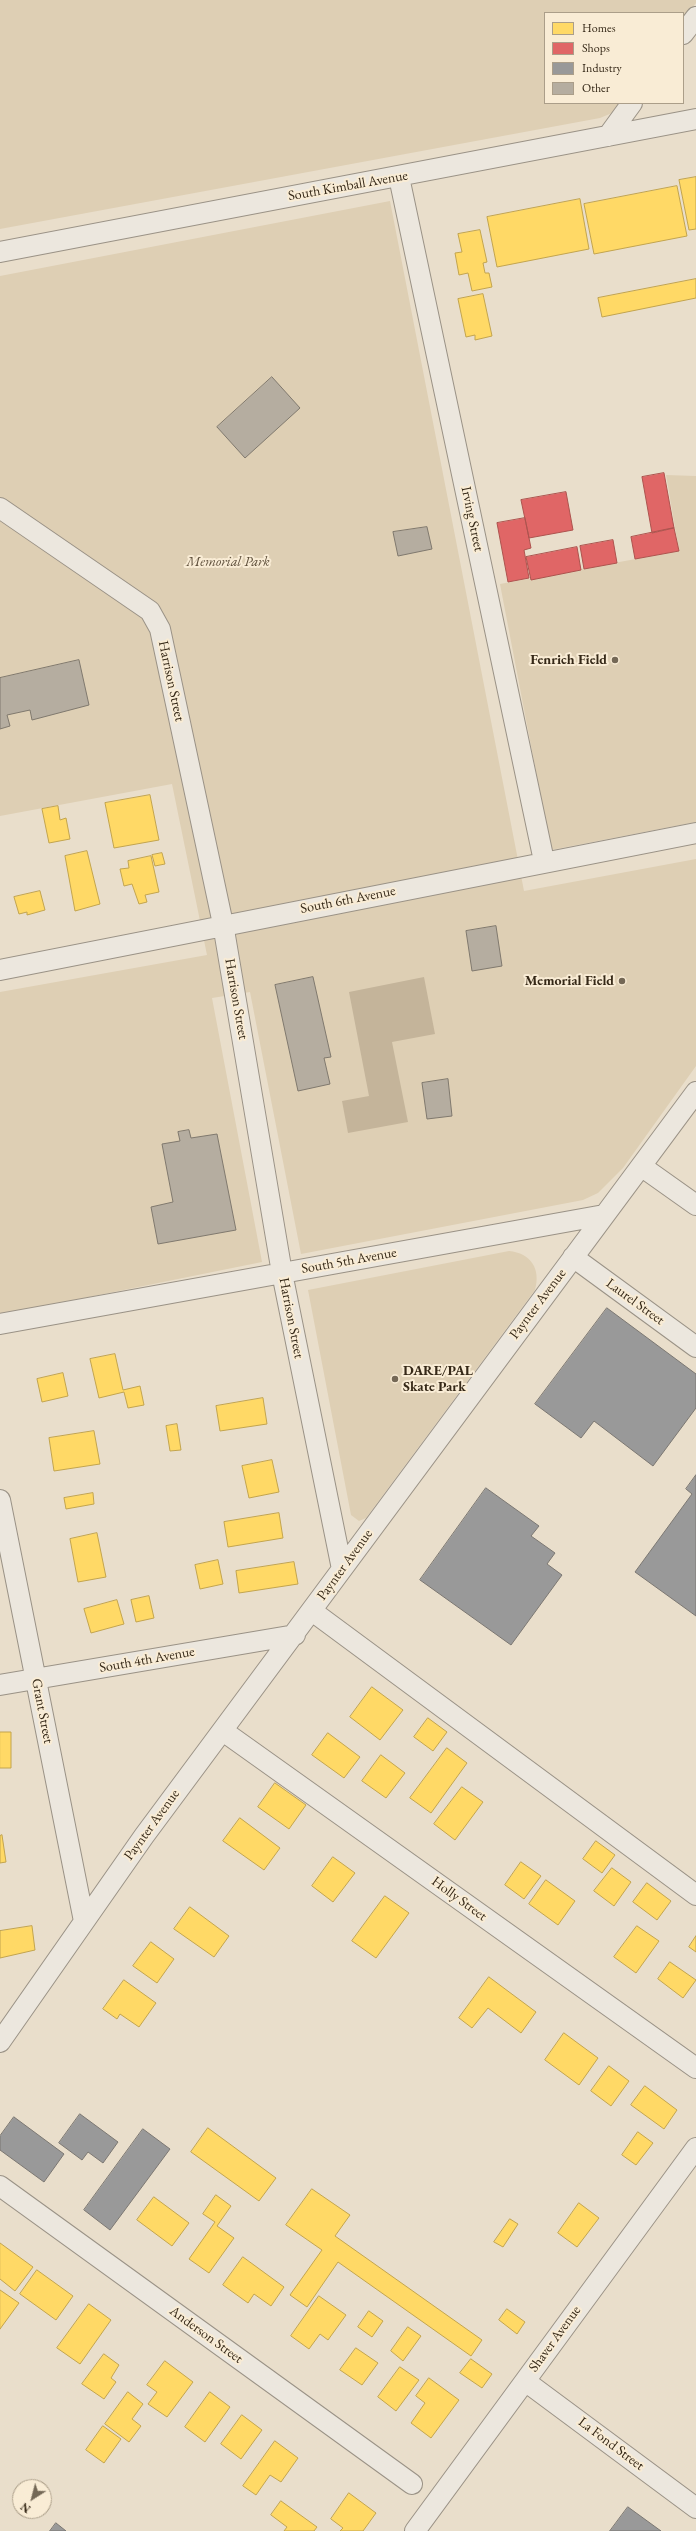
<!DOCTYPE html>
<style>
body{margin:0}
#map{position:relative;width:696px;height:2531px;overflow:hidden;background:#e9decb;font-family:"EB Garamond",serif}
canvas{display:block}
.legend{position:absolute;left:544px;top:12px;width:140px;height:92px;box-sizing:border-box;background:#f9ecd5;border:1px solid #ab9e89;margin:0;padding:5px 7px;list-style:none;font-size:12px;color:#352817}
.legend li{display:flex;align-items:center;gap:8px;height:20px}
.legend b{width:20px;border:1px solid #ab9e89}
.north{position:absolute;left:12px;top:2479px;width:40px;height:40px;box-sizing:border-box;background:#f9ecd5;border:1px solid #ab9e89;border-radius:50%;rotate:216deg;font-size:11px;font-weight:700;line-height:16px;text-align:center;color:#352817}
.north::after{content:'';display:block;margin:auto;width:14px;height:18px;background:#746856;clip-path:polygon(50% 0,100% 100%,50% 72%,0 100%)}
</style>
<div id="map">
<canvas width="696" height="2531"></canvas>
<ul class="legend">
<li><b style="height:11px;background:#ffd966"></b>Homes</li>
<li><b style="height:11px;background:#e06666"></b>Shops</li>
<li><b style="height:11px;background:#999"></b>Industry</li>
<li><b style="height:11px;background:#b5ada0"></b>Other</li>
</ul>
<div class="north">N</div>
</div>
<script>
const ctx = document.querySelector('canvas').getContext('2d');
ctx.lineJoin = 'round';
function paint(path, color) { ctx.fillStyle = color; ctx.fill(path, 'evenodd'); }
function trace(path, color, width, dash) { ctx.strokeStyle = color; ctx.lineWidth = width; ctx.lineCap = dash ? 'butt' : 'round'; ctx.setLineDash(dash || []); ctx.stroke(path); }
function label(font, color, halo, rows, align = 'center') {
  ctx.font = font + ' "EB Garamond",serif'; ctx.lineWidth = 4; ctx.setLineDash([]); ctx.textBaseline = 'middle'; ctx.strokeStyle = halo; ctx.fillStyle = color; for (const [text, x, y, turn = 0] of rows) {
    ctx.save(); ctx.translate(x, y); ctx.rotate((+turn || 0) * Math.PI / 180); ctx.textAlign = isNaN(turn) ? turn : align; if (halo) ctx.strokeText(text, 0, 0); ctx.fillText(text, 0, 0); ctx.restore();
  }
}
paint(new Path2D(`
 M 0,0 L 696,0 L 696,3 L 683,20 L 683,13 L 545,13 L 545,103 L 622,103 L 612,113 L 600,118 L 0,229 Z
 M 390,201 L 524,891 L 696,859 L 696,1066 L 623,1168 L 598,1193 L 583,1200 L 301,1254 L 250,992 L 212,998 L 262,1262 L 0,1315 L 0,992 L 207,955 L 172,784 L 0,816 L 0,276 Z
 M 666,475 L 696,476 L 696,822 L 551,850 L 500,584 L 679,551 Z
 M 509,1251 C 531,1253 541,1269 535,1290 L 366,1518 L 359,1521 L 351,1515 L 308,1290 Z`), '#decfb4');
paint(new Path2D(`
 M 424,977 L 435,1034 L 392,1042 L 408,1122 L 348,1133 L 342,1101 L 369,1096 L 349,992 Z`), '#c4b49a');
const homes = new Path2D(`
 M 696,177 L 696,229 L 689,230 L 679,180 Z
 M 677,186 L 687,236 L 594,254 L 584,204 Z
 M 580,199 L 589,249 L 497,267 L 487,217 Z
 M 480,230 L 487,262 L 483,263 L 485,273 L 489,273 L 492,287 L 472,291 L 468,273 L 459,275 L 455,253 L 462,252 L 458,234 Z
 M 696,279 L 696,298 L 602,317 L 598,298 Z
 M 483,294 L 492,336 L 475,340 L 475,335 L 466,337 L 458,299 Z
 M 150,795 L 159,840 L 114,848 L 105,803 Z
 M 58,806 L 60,820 L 66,818 L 70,839 L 49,843 L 42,809 Z
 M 87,851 L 100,904 L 75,911 L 65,856 Z
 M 162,853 L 165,864 L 155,866 L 152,855 Z
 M 151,856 L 159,892 L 145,895 L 147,902 L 139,904 L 132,884 L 124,886 L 120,869 L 129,868 L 128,861 Z
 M 40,891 L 45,910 L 27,915 L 27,912 L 19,914 L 14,897 Z
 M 115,1354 L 123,1390 L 140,1386 L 144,1405 L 128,1408 L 124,1392 L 99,1398 L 90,1359 Z
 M 63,1373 L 68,1396 L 42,1402 L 37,1379 Z
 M 263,1398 L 267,1424 L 220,1431 L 216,1406 Z
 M 177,1424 L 181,1450 L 170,1451 L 166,1426 Z
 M 94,1431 L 100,1464 L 54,1471 L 49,1438 Z
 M 272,1460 L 279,1492 L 249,1498 L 242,1466 Z
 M 93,1493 L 94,1504 L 66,1509 L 64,1498 Z
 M 279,1513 L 283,1538 L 228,1547 L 224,1522 Z
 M 97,1533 L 106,1577 L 78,1582 L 70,1539 Z
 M 218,1560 L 223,1584 L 200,1589 L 195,1565 Z
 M 294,1562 L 298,1584 L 239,1593 L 236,1571 Z
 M 149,1596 L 154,1618 L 136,1622 L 131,1600 Z
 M 117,1600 L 124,1624 L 91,1633 L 84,1609 Z
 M 372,1687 L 403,1710 L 380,1740 L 350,1717 Z
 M 428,1718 L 447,1732 L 433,1751 L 414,1737 Z
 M 0,1732 L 11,1732 L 11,1768 L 0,1768 Z
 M 328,1733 L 360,1757 L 344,1778 L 312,1755 Z
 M 447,1748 L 467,1763 L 431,1813 L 410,1798 Z
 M 381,1755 L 405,1773 L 386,1798 L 362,1781 Z
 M 275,1783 L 306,1805 L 289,1829 L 258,1807 Z
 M 462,1787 L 483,1802 L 455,1840 L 434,1824 Z
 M 240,1818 L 280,1848 L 264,1870 L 223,1841 Z
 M 2,1835 L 6,1862 L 0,1863 L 0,1836 Z
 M 596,1841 L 615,1855 L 602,1873 L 583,1859 Z
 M 333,1857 L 355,1873 L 333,1902 L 312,1886 Z
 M 521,1862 L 541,1876 L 524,1899 L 505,1885 Z
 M 612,1868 L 631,1882 L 614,1906 L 594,1891 Z
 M 546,1880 L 575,1901 L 558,1925 L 529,1904 Z
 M 647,1883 L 671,1901 L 657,1920 L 633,1902 Z
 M 385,1896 L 409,1913 L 376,1958 L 352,1941 Z
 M 190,1907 L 229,1936 L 214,1957 L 174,1929 Z
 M 32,1926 L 35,1950 L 0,1958 L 0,1931 Z
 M 637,1926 L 659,1941 L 636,1973 L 614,1957 Z
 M 696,1936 L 696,1952 L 689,1947 Z
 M 151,1942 L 174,1959 L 157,1983 L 133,1966 Z
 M 670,1962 L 696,1980 L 683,1998 L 658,1979 Z
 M 489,1977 L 536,2012 L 521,2033 L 488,2008 L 472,2028 L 459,2018 Z
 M 124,1980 L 156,2003 L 139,2027 L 120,2014 L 117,2019 L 103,2009 Z
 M 564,2033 L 598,2058 L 579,2085 L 545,2060 Z
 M 609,2066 L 629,2081 L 611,2106 L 591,2091 Z
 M 645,2086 L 677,2110 L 664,2129 L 631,2105 Z
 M 208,2128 L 276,2178 L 259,2201 L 191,2152 Z
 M 638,2132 L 653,2143 L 636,2165 L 622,2155 Z
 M 312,2189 L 350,2215 L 335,2236 L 482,2340 L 471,2356 L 338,2262 L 307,2307 L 290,2295 L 322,2250 L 286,2225 Z
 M 216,2195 L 231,2206 L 217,2226 L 234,2238 L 209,2273 L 189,2259 L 215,2222 L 203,2214 Z
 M 154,2197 L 189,2223 L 172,2246 L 137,2220 Z
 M 579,2203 L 599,2218 L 577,2247 L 558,2233 Z
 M 510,2219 L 518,2224 L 503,2247 L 494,2242 Z
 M 0,2243 L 33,2267 L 15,2291 L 0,2279 Z
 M 243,2257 L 284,2287 L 271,2306 L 254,2294 L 248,2303 L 223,2285 Z
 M 37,2270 L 73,2296 L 56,2320 L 20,2294 Z
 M 0,2290 L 19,2303 L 0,2329 Z
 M 319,2296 L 346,2315 L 328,2340 L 320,2334 L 309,2349 L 291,2336 Z
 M 89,2304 L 111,2320 L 80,2364 L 57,2348 Z
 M 507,2309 L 525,2322 L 517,2334 L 499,2320 Z
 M 369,2311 L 383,2321 L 372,2337 L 358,2327 Z
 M 408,2327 L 421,2336 L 403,2361 L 391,2351 Z
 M 356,2348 L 378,2363 L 362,2385 L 340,2370 Z
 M 104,2354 L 119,2365 L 111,2378 L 116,2382 L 104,2399 L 82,2384 Z
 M 471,2359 L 492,2374 L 482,2388 L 460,2373 Z
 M 165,2361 L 193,2382 L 167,2417 L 148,2404 L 157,2392 L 147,2385 Z
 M 400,2367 L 419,2380 L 396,2411 L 378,2397 Z
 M 429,2378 L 459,2400 L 431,2438 L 411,2423 L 425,2403 L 416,2396 Z
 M 128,2392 L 143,2404 L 132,2419 L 141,2426 L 129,2442 L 105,2424 Z
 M 210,2392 L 230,2407 L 205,2442 L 185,2427 Z
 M 242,2415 L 262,2430 L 241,2459 L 221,2444 Z
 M 103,2426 L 121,2439 L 104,2463 L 86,2450 Z
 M 275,2441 L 298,2458 L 281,2482 L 270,2475 L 256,2495 L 243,2486 Z
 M 349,2493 L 376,2513 L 363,2531 L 340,2531 L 343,2528 L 331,2519 Z
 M 281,2501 L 317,2527 L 314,2531 L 284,2531 L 287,2527 L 271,2515 Z`);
paint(homes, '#ffd966');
trace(homes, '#c2a44e', 1);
const shops = new Path2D(`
 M 664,473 L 674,528 L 652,533 L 642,477 Z
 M 566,492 L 573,530 L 529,538 L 521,500 Z
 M 525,518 L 531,548 L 524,550 L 529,578 L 508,582 L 497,523 Z
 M 674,528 L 679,551 L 635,559 L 631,537 Z
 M 613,540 L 617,563 L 584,569 L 580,546 Z
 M 577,547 L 581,570 L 531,580 L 526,557 Z`);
paint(shops, '#e06666');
trace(shops, '#ad534e', 1);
const industry = new Path2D(`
 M 607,1308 L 696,1374 L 696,1408 L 653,1466 L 594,1421 L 581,1438 L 535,1404 Z
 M 696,1475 L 696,1616 L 635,1572 L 692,1494 L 686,1489 Z
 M 486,1488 L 539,1526 L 531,1536 L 555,1553 L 547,1564 L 562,1575 L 511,1645 L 420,1580 Z
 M 80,2114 L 118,2142 L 103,2163 L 88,2152 L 82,2160 L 59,2143 Z
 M 14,2117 L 64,2154 L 44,2182 L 0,2150 L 0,2136 Z
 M 143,2129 L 170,2149 L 110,2230 L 84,2210 Z
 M 628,2507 L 661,2531 L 610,2531 Z
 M 56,2523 L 66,2531 L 50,2531 Z`);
paint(industry, '#999');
trace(industry, '#7b7772', 1);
const building = new Path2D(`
 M 272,377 L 300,408 L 245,458 L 217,427 Z
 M 427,527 L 432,549 L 398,556 L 393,532 Z
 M 79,660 L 89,705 L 32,720 L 30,710 L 7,715 L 10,726 L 0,729 L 0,678 Z
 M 496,926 L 502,966 L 472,971 L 466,931 Z
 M 313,977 L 331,1057 L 324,1058 L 330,1084 L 298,1091 L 275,985 Z
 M 448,1079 L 452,1116 L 427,1119 L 422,1083 Z
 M 189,1130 L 191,1138 L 217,1134 L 236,1230 L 158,1244 L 151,1207 L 173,1202 L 162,1144 L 180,1141 L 178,1132 Z`);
paint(building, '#b5ada0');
trace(building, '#80796e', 1);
const minor = new Path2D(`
 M 683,34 L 696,17
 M 608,136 L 632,103
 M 399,177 L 544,861
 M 0,252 L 696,119
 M 0,508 L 150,611 L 160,629 L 223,924 L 282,1273 L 342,1569
 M 0,970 L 696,833
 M 641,1166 L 696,1205
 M 573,1257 L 696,1347
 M 0,1324 L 604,1215
 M 0,1500 L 84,1921
 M 312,1611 L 696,1895
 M 0,1685 L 295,1635
 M 223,1731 L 696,2068
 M 0,2042 L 144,1836 L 696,1092
 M 0,2186 L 412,2484
 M 525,2381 L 696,2508
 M 415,2531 L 696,2148`);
trace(minor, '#9a9286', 22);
trace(minor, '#ece7de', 20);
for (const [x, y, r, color] of [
 [615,660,4,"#746856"],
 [622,981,4,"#746856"],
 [395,1379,4,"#746856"]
]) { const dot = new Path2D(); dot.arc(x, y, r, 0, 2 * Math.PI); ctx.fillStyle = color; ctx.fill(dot); trace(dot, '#f9ecd5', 1.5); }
label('14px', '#352817', '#f9ecd5', [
 ["South Kimball Avenue",348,186,-10],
 ["Irving Street",472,519,78],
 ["Harrison Street",171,681,78],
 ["South 6th Avenue",348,900,-11],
 ["Harrison Street",236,999,80],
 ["South 5th Avenue",349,1261,-10],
 ["Laurel Street",635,1302,36],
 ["Paynter Avenue",538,1304,-53],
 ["Harrison Street",291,1318,79],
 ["Paynter Avenue",345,1565,-54],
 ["South 4th Avenue",147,1660,-10],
 ["Grant Street",42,1711,79],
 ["Paynter Avenue",152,1825,-54],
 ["Holly Street",459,1899,36],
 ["Anderson Street",206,2335,36],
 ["Shaver Avenue",555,2339,-54],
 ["La Fond Street",611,2444,37]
]);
label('italic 14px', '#5d4e3a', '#f9ecd5', [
 ["Memorial Park",228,562]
]);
label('bold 14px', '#352817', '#f9ecd5', [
 ["Fenrich Field",607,660],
 ["Memorial Field",614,981],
 ["DARE/PAL",403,1371,"left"],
 ["Skate Park",403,1387,"left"]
], 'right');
</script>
